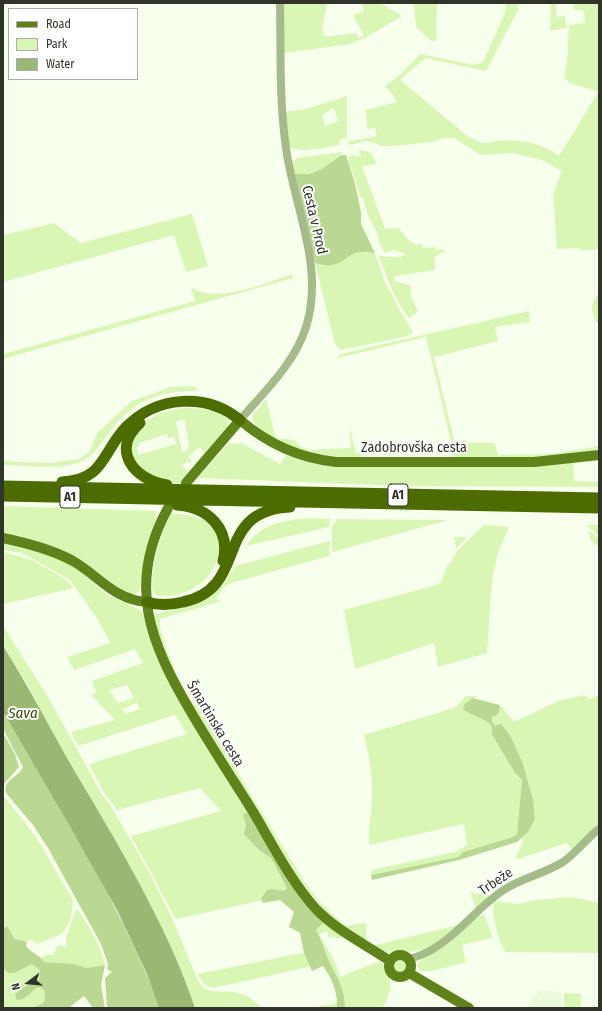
<!DOCTYPE html>
<meta charset="utf-8">
<style>
body{margin:0}
#map{position:relative;width:602px;height:1011px;overflow:hidden;background:#f7ffed;font-family:"Fira Sans Condensed",sans-serif}
canvas{display:block}
.frame{position:absolute;inset:0;border:4px solid #30342b;pointer-events:none}
.legend{position:absolute;left:8px;top:8px;width:130px;height:72px;box-sizing:border-box;background:#fff;border:1px solid #acaeaa;margin:0;padding:5px 7px;list-style:none;font-size:12px;color:#30342b}
.legend li{display:flex;align-items:center;gap:8px;height:20px}
.legend b{width:20px;border:1px solid #acaeaa}
.north{position:absolute;left:8px;top:963px;width:40px;height:40px;-webkit-text-stroke:3px #fff;paint-order:stroke;rotate:254deg;font-size:11px;font-weight:700;line-height:16px;text-align:center;color:#30342b}
.north::after{content:'';display:block;margin:auto;width:14px;height:18px;background:#30342b;clip-path:polygon(50% 0,100% 100%,50% 72%,0 100%)}
</style>
<div id="map">
<canvas width="602" height="1011"></canvas>
<div class="frame"></div>
<ul class="legend">
<li><b style="height:5px;background:#5f831a"></b>Road</li>
<li><b style="height:11px;background:#daf6b5"></b>Park</li>
<li><b style="height:11px;background:#9ab773"></b>Water</li>
</ul>
<div class="north">N</div>
</div>
<script>
const ctx = document.querySelector('canvas').getContext('2d');
ctx.lineJoin = 'round';
function paint(path, color) { ctx.fillStyle = color; ctx.fill(path, 'evenodd'); }
function trace(path, color, width, dash) { ctx.strokeStyle = color; ctx.lineWidth = width; ctx.lineCap = dash ? 'butt' : 'round'; ctx.setLineDash(dash || []); ctx.stroke(path); }
function label(font, color, halo, rows, align = 'center') {
  ctx.font = font + ' "Fira Sans Condensed",sans-serif'; ctx.lineWidth = 4; ctx.setLineDash([]); ctx.textBaseline = 'middle'; ctx.strokeStyle = halo; ctx.fillStyle = color; for (const [text, x, y, turn = 0] of rows) {
    ctx.save(); ctx.translate(x, y); ctx.rotate((+turn || 0) * Math.PI / 180); ctx.textAlign = isNaN(turn) ? turn : align; if (halo) ctx.strokeText(text, 0, 0); ctx.fillText(text, 0, 0); ctx.restore();
  }
}
paint(new Path2D(`
 M 538,990 L 561,992 L 561,1008 L 526,1008 L 534,995 L 537,996 Z`), '#ecfadc');
paint(new Path2D(`
 M 282,3 L 327,3 L 322,30 L 325,37 L 356,33 L 359,38 L 364,36 L 353,15 L 364,12 L 362,3 L 380,3 L 402,16 L 365,38 L 350,44 L 284,53 Z
 M 414,3 L 437,3 L 436,41 L 431,41 L 416,27 Z
 M 506,3 L 518,3 L 518,10 L 486,71 L 425,58 L 400,80 L 465,134 C 470,137 476,141 482,143 C 488,144 494,141 500,141 C 521,139 542,143 559,156 L 597,94 L 599,94 L 599,249 L 581,251 L 580,248 L 557,249 L 553,194 L 562,171 L 542,160 L 513,153 L 481,155 L 454,138 L 445,138 L 432,142 L 393,146 L 381,146 L 373,142 L 364,141 L 350,145 L 347,142 L 377,136 L 375,128 L 367,129 L 366,110 L 397,102 L 393,95 L 385,86 L 401,74 L 420,54 L 475,65 L 483,62 L 505,13 Z
 M 551,3 L 556,3 L 556,17 L 565,16 L 567,28 L 550,31 Z
 M 573,3 L 599,3 L 599,92 L 570,83 L 564,77 L 567,62 L 569,25 L 585,23 L 584,10 L 574,10 Z
 M 347,96 L 347,138 L 341,139 L 339,145 C 327,147 296,155 288,145 L 285,112 L 306,109 ZM 334,108 L 338,121 L 325,126 L 322,115 Z
 M 359,150 C 369,150 374,154 376,164 L 362,166 L 385,229 L 399,228 L 406,238 L 416,245 L 421,243 L 423,248 L 435,247 L 437,250 L 444,249 L 445,251 L 435,257 L 435,270 L 395,276 L 394,281 L 410,285 L 411,297 L 418,311 L 409,318 C 394,300 387,277 379,256 L 400,257 L 406,254 L 394,250 L 385,253 L 379,243 L 378,234 L 368,216 L 363,198 L 361,198 L 349,161 L 349,157 L 352,155 L 361,157 Z
 M 344,152 L 322,169 L 309,174 L 294,174 L 293,163 L 296,158 Z
 M 192,214 L 208,266 L 186,272 L 174,235 L 3,282 L 3,235 L 54,223 L 81,243 Z
 M 361,252 L 375,253 L 385,282 L 400,311 L 413,332 L 408,336 L 341,350 L 335,344 L 315,263 L 324,266 Z
 M 292,274 L 293,278 L 3,359 L 3,354 L 195,301 L 191,287 C 216,305 265,283 292,274 Z
 M 599,294 L 599,322 L 596,322 C 591,314 590,300 599,294 Z
 M 529,311 L 530,322 L 495,327 L 498,341 L 434,357 L 455,443 L 466,440 L 467,443 L 493,443 L 495,444 L 498,455 L 552,454 L 599,446 L 595,451 L 551,458 L 455,459 L 426,337 L 338,358 L 339,355 L 353,351 Z
 M 193,386 L 198,391 C 159,391 132,400 109,433 C 101,443 94,456 82,461 C 62,471 25,465 3,465 L 3,460 L 16,462 L 51,463 L 78,459 L 89,452 L 97,433 L 132,401 L 171,387 Z
 M 266,399 L 275,435 L 277,438 L 295,440 L 301,447 L 311,450 L 351,448 L 349,424 L 356,453 L 361,452 L 362,459 L 343,459 L 293,450 L 256,428 L 252,416 Z
 M 184,408 C 196,408 232,410 228,427 L 181,483 L 161,482 L 138,470 L 129,444 C 146,419 153,412 184,408 ZM 183,419 L 186,422 L 185,423 L 189,445 L 186,452 L 182,451 L 176,422 ZM 167,434 L 168,438 L 174,436 L 176,444 L 139,455 L 136,447 L 139,446 L 139,443 ZM 199,447 L 205,452 L 188,472 L 182,466 L 187,461 L 190,463 L 192,461 L 188,457 Z
 M 241,443 L 280,464 L 287,454 L 313,462 L 599,460 L 573,463 L 574,481 L 599,482 L 599,487 L 403,486 L 197,478 L 228,444 Z
 M 3,506 L 155,511 C 157,520 154,525 151,532 C 143,551 143,571 139,591 L 135,594 L 127,595 L 86,567 L 3,535 Z
 M 171,513 C 182,514 193,515 203,520 C 210,523 215,529 217,536 C 228,571 189,602 156,595 L 152,589 C 153,561 159,538 171,513 Z
 M 330,519 L 329,527 L 246,546 C 263,519 299,517 330,519 Z
 M 337,519 L 448,520 L 332,552 L 332,527 Z
 M 484,525 L 509,527 L 498,553 L 492,579 L 487,653 L 438,667 L 434,643 L 355,669 L 344,610 L 440,584 L 448,564 L 450,564 L 457,551 Z
 M 586,525 L 599,525 L 599,536 Z
 M 588,530 L 599,538 L 599,547 L 591,541 Z
 M 454,537 L 467,537 L 456,549 Z
 M 330,541 L 329,556 L 231,583 L 225,586 L 217,597 L 217,600 L 222,601 L 160,619 L 160,627 C 162,641 185,701 197,706 L 302,878 L 319,901 L 345,926 L 366,923 L 366,942 L 327,914 L 297,876 L 175,678 L 154,622 L 155,615 L 158,613 C 197,604 214,604 235,566 Z
 M 3,542 L 46,553 L 73,566 L 109,596 L 139,609 L 144,616 L 155,654 L 162,669 L 280,862 L 345,937 L 336,939 L 335,936 L 329,938 L 327,931 L 319,934 L 334,960 L 340,977 L 380,961 C 395,978 392,989 383,1008 L 312,1008 L 341,1002 L 328,965 L 317,965 L 213,988 L 204,984 L 198,974 L 312,951 L 291,907 L 282,896 L 176,919 L 131,836 L 221,811 L 200,788 L 117,810 L 103,791 L 89,764 L 187,734 L 175,715 L 78,746 L 71,732 L 115,720 L 91,695 L 96,693 L 92,681 L 143,663 L 135,649 L 74,670 L 67,657 L 110,643 L 98,620 L 70,580 L 22,553 L 3,550 ZM 127,685 L 134,698 L 118,703 L 109,690 ZM 137,703 L 140,709 L 126,714 L 122,709 Z
 M 3,552 L 32,560 L 64,578 L 74,588 L 3,604 Z
 M 3,626 L 48,697 L 101,793 L 112,808 L 149,872 L 173,920 L 198,981 L 205,989 L 211,991 L 234,992 L 248,996 L 262,1008 L 195,1008 L 165,934 L 149,901 L 46,722 L 29,687 L 3,646 Z
 M 584,695 L 590,699 L 599,695 L 599,826 L 572,850 L 567,843 L 515,860 L 524,839 L 521,839 L 528,832 L 533,821 L 527,779 L 511,737 L 495,726 L 492,721 L 492,716 L 496,716 L 499,713 L 500,705 L 514,722 L 558,701 Z
 M 467,696 L 476,696 L 477,698 L 472,698 L 463,710 L 488,722 L 492,727 L 492,736 L 515,773 L 522,780 L 517,834 L 513,837 L 463,852 L 458,857 L 371,875 L 371,870 L 455,852 L 467,845 L 464,824 L 369,845 C 368,827 372,814 372,796 C 373,776 369,755 364,735 L 454,708 L 463,700 L 464,697 Z
 M 3,795 L 36,837 L 73,900 L 71,918 L 64,931 L 59,935 L 37,944 L 32,940 C 17,944 15,938 7,926 L 3,929 Z
 M 470,891 L 475,894 L 488,894 L 490,897 L 476,909 Z
 M 572,897 L 599,903 L 599,953 L 505,952 C 499,941 489,910 495,901 L 516,904 L 536,900 Z
 M 76,910 L 78,910 C 90,927 100,945 105,965 L 86,968 L 74,964 L 44,962 L 41,958 L 48,954 L 53,955 L 58,945 L 66,947 L 66,938 Z
 M 483,915 L 485,917 L 493,938 L 462,945 L 466,962 L 432,971 L 421,971 L 417,967 C 419,956 438,951 447,945 C 456,938 472,917 483,915 Z
 M 462,924 C 438,944 428,953 396,952 C 389,952 378,951 372,946 Z
 M392 966a8 8 0 1 1 16 0a8 8 0 1 1-16 0Z
 M 32,964 L 40,970 L 39,979 L 26,986 L 17,1000 C 28,1000 30,990 39,987 L 44,990 L 45,999 L 43,1003 L 32,1008 L 4,1008 L 3,969 L 10,973 Z
 M 564,993 L 581,994 L 581,1008 L 564,1008 Z`), '#daf6b5');
paint(new Path2D(`
 M 341,155 L 346,155 L 354,180 L 361,212 L 361,224 L 375,253 C 371,253 367,251 363,252 C 343,253 343,272 315,263 L 294,174 L 309,174 L 322,169 Z
 M 472,698 L 500,705 L 499,712 L 496,716 L 492,716 L 492,721 L 495,726 L 501,724 L 511,737 L 523,764 L 533,800 L 535,819 L 528,832 L 517,842 L 459,860 L 372,880 L 371,875 L 458,857 L 463,852 L 513,837 L 517,834 L 522,780 L 515,773 L 492,735 L 492,727 L 488,722 L 463,710 L 464,705 Z
 M 3,712 C 45,785 91,856 127,932 C 139,957 151,982 159,1008 L 107,1008 L 105,978 L 112,972 L 107,969 L 108,964 L 101,944 L 48,848 L 33,825 L 6,793 C 2,780 19,777 23,767 L 3,729 Z
 M 3,733 L 15,754 L 19,767 L 3,785 Z
 M 247,813 L 312,911 L 323,923 L 316,930 C 321,939 324,949 328,959 C 336,977 345,987 345,1008 L 337,1008 C 338,992 332,979 323,966 L 312,971 L 304,953 L 300,933 L 289,927 L 294,912 L 280,900 L 263,903 L 261,899 L 267,890 L 272,889 L 284,891 L 287,888 L 271,858 L 259,850 L 244,834 L 246,825 L 243,814 Z
 M 7,926 L 15,939 L 27,942 L 26,946 C 31,953 40,955 44,962 L 74,964 L 86,968 L 105,965 L 101,985 L 105,1008 L 93,1008 L 84,996 L 71,1006 L 72,1008 L 32,1008 L 43,1003 L 45,999 L 44,990 L 39,987 C 30,990 28,1000 17,1000 L 15,994 L 26,986 L 39,979 L 40,970 L 32,964 L 14,973 L 9,973 L 3,969 L 3,929 Z`), '#bad892');
paint(new Path2D(`
 M 3,646 C 28,685 48,725 71,765 C 117,843 166,922 195,1008 L 159,1008 L 147,974 L 117,910 L 68,823 L 3,712 Z`), '#9ab773');
trace(new Path2D(`
 M 240,420 C 264,392 295,363 306,327 C 325,267 294,207 286,148 C 279,100 281,51 280,3
 M 409,959 C 449,949 470,913 502,891 C 521,878 544,874 563,862 C 576,853 586,839 599,829`), '#a6bb8a', 8);
trace(new Path2D(`
 M 186,483 L 240,420 C 268,444 298,458 336,462 L 534,462 L 599,455
 M 168,508 C 126,584 150,643 191,712 C 209,743 228,772 247,802 C 269,837 288,878 316,909 C 337,931 365,944 390,961
 M 3,538 C 27,543 51,549 73,561 C 99,576 114,600 147,602
 M389 966a11 11 0 1 1 22 0a11 11 0 1 1-22 0Z
 M 409,973 L 469,1008`), '#5f831a', 10);
trace(new Path2D(`
 M 140,423 C 110,450 134,480 167,485
 M 62,482 C 105,480 102,452 126,427 C 157,396 206,392 240,420
 M 3,486 L 599,498
 M 3,496 L 599,508
 M 177,505 C 208,507 231,529 223,561
 M 147,602 C 159,606 171,605 183,602 C 251,588 211,511 290,507`), '#4c6c00', 11);
for (const [x, y, w] of [
 [398,495,20],
 [70,497,20]
]) { const box = new Path2D(); box.roundRect(x - w / 2, y - 11, w, 22, 3); ctx.fillStyle = '#fff'; ctx.fill(box); trace(box, '#30342b', 1); }
label('bold 13px', '#30342b', null, [
 ["A1",398,495],
 ["A1",70,497]
]);
label('14px', '#30342b', '#fff', [
 ["Cesta v Prod",314,220,77],
 ["Zadobrovška cesta",414,448],
 ["Šmartinska cesta",215,724,59],
 ["Trbeže",496,882,-34]
]);
label('italic 15px', '#364f00', '#fff', [
 ["Sava",23,714]
]);
</script>
